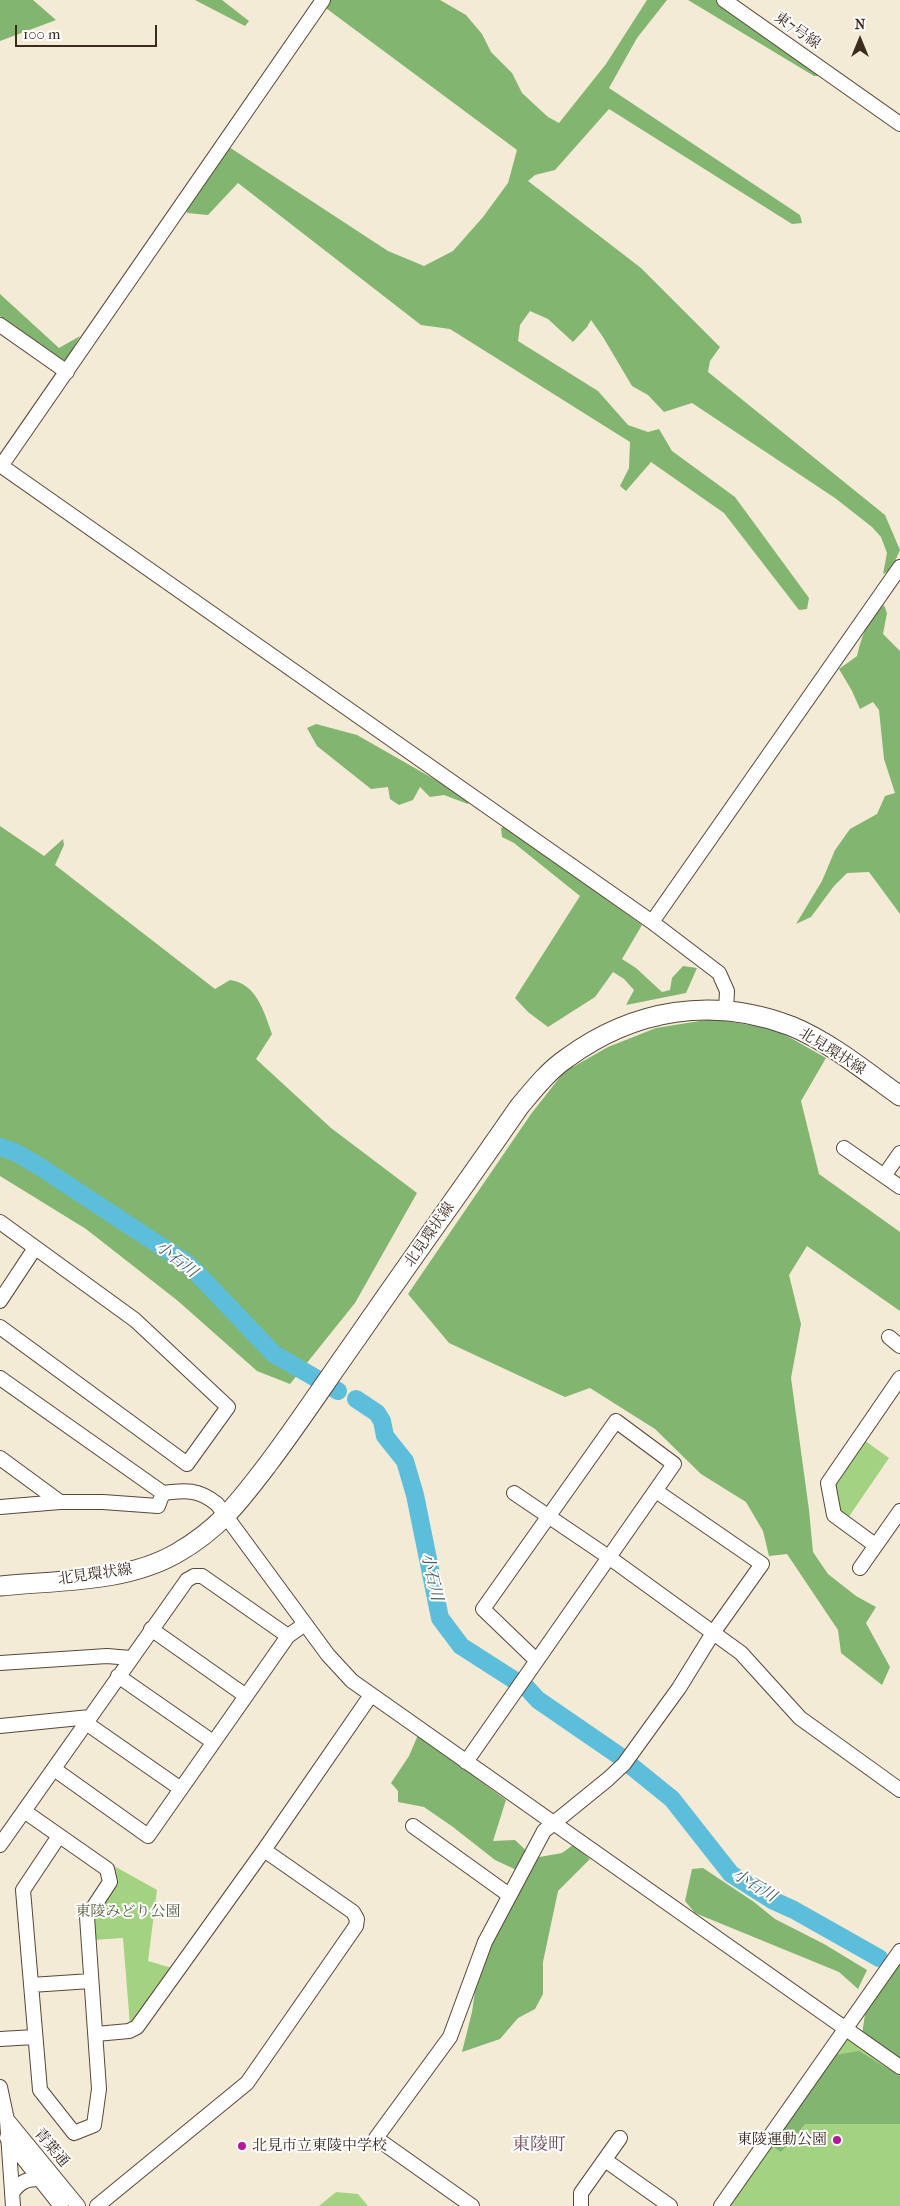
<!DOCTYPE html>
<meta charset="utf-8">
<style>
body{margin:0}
#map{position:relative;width:900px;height:2206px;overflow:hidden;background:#f3ebd6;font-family:"IM FELL French Canon",serif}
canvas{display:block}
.north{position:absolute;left:835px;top:15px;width:50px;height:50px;-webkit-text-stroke:4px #fff;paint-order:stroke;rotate:0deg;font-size:14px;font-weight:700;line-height:20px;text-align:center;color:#3b2a1e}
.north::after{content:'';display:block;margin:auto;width:18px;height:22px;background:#3b2a1e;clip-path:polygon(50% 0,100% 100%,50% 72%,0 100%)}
.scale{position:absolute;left:15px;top:25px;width:142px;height:22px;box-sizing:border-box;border:2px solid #3b2a1e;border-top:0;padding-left:6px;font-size:15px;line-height:18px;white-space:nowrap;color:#3b2a1e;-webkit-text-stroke:4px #fff;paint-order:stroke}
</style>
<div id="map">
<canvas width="900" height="2206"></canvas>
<div class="north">N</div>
<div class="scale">100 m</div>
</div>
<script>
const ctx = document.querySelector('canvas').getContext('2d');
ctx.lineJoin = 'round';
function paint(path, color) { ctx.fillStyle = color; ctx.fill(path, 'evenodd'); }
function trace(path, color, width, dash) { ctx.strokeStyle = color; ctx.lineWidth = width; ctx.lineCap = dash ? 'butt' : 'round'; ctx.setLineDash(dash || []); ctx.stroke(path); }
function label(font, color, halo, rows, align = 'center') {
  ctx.font = font + ' "IM FELL French Canon","Noto Serif JP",serif'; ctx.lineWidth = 4; ctx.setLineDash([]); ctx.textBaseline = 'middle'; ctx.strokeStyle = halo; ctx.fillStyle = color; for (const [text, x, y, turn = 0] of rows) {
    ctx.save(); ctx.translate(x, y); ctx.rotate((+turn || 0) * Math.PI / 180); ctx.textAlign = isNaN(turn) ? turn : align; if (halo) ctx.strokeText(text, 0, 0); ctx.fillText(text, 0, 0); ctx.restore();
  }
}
paint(new Path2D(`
 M 864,1440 L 889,1458 L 848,1518 L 839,1511 L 834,1482 Z
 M 114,1866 L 157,1890 L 148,1961 L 172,1968 L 130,2026 L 123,1938 L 93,1940 L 92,1917 L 115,1885 Z
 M 848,2037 L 900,2074 L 900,2206 L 726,2206 Z
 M 336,2192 L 358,2194 L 368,2206 L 319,2206 Z`), '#a3d381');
paint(new Path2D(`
 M 0,0 L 33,0 L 56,20 L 0,41 Z
 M 195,0 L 222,0 L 249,21 L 245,26 Z
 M 315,0 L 440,0 L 466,15 L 482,34 L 491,52 L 512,73 L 522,93 L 548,117 L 559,123 L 606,64 L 647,0 L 667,0 L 637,38 L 609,88 L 800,215 L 802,223 L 792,224 L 609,109 L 555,170 L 535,175 L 528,181 L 641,268 L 720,347 L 710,361 L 708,372 L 885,515 L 900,550 L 891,570 L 883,574 L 887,553 L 881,537 L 872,527 L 835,498 L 692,403 L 664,412 L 648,395 L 632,386 L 603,337 L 591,320 L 587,327 L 573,342 L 548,319 L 530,311 L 520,325 L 518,341 L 598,391 L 628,425 L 648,432 L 659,429 L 672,451 L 735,497 L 809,598 L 807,609 L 799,610 L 724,513 L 651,462 L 626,491 L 620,486 L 629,468 L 630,442 L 450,329 L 421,325 L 238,183 L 208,215 L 187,213 L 186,203 L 229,147 L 388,251 L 424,266 L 453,251 L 483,217 L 508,183 L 517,150 Z
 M 688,0 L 717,0 L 820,76 L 814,76 Z
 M 0,294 L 59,348 L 80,336 L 65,362 L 0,316 Z
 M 884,605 L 887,613 L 883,634 L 900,651 L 900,914 L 869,872 L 847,873 L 834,886 L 811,917 L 796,924 L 822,881 L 835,850 L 850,829 L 877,814 L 885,796 L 895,793 L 884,759 L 879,710 L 873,702 L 860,709 L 852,691 L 839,669 L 857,656 C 862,635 867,621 884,605 Z
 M 316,724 L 357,735 L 469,799 L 468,804 L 444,795 L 430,797 L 420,787 L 413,800 L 399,805 L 390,799 L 388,787 L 371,789 L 317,746 L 307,728 Z
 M 0,826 L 44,856 L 63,839 L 64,845 L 55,865 L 215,989 L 230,980 C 257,984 264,1012 272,1034 L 256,1059 L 331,1128 L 417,1193 L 355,1303 L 290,1384 L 257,1371 L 178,1301 L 86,1229 L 0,1176 Z
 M 506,826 L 642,925 L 622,959 L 636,968 L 662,992 L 670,990 L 672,978 L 683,966 L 697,968 L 686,993 L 626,1005 L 634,990 L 624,979 L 613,972 L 595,997 L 548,1027 L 528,1012 L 515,998 L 580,896 L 514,843 L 502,837 L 501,828 Z
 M 712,1019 L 775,1029 L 826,1058 L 801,1101 L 819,1174 L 900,1232 L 900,1311 L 807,1246 L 789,1275 L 801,1324 L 791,1378 L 809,1510 L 813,1552 L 828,1574 L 856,1596 L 876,1607 L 866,1623 L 890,1667 L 882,1685 L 841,1653 L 838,1630 L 787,1554 L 769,1556 L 763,1531 L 746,1502 L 701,1474 L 655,1429 L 590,1388 L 565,1397 L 449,1343 L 408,1294 L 531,1114 L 564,1072 L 608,1047 L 656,1028 Z
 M 418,1735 L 506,1800 L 493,1841 L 515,1840 L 534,1858 L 562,1853 L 573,1845 L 590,1859 L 558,1891 L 543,1962 L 543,1994 L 535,2009 L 518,2018 L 500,2039 L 462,2052 L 472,2012 L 477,1977 L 523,1873 L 495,1860 L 453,1827 L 424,1807 L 398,1802 L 398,1791 L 391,1783 L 409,1756 Z
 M 703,1868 L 754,1902 L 775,1919 L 824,1944 L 867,1970 L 858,1989 L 839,1972 L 695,1913 L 685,1901 L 692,1869 Z
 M 900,1959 L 900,2060 L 862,2034 L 866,2008 Z
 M 859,2051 L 900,2076 L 900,2124 L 805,2124 L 781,2152 L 771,2145 L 836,2055 Z`), '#82b56f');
trace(new Path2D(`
 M 0,1147 L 15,1152 L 39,1166 L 185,1262 L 195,1271 L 274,1354 L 338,1391
 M 356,1399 L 377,1413 L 382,1421 L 385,1436 L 405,1461 L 415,1495 L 440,1618 L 461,1646 L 514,1680
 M 526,1687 L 538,1700 L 621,1757
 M 630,1765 L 672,1799 L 731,1874 L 772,1900 L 794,1910 L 879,1958`), '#5dbedb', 18);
const minor = new Path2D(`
 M 724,0 L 900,124
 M 0,325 L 67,372
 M 0,465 L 652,922 L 719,973 L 727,991 L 726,1010
 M 1,466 L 323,0
 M 652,922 L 900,567
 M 844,1148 L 900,1187
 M 884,1176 L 900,1153
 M 0,1222 L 135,1320 L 228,1407 L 187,1464 L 0,1327
 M 0,1301 L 35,1248
 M 889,1337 L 900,1346
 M 0,1378 L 163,1493 C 185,1490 199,1489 217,1504 L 328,1655 L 352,1681 L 900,2067
 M 0,1458 L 60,1502
 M 514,1493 L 610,1558 L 741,1653 L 800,1718 L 900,1790
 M 0,1507 L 60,1502 L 103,1502 L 158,1506 L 163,1493
 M 875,1545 L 834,1515 L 828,1483 L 900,1378
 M 860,1568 L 900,1511
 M 151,1629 L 246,1696
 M 0,1663 L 107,1656 L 131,1658
 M 118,1676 L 213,1742
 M 86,1723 L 181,1789
 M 0,1726 L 90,1717
 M 466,1762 L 674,1464 L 616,1421 L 483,1609 L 536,1660
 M 54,1769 L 148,1836 L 288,1636
 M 24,1811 L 107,1869 L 110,1882 L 87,1917 L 99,2089 L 94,2125 L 74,2133 L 40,2090 L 23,1890 L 59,1836
 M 413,1826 L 509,1895
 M 0,1845 L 187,1580 L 194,1576 L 202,1576 L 288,1636 L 305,1624
 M 31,1985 L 91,1981
 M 96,2034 L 129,2031 L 137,2027 L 264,1850 L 371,1695
 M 0,2039 L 35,2037
 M 0,2087 L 7,2120 L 13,2206
 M 0,2111 L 78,2206
 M 7,2138 L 61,2206
 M 605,2160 L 670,2206
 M 12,2193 C 20,2182 26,2179 39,2179
 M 97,2206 L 247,2083 L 356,1926 L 357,1919 L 353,1912 L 264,1850
 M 472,2206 L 376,2138 L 450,2037 L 485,1942 L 544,1831 L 608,1779 L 624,1764 L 679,1688 L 713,1633 L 762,1564 L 656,1491
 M 581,2206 L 581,2193 L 620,2138
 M 721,2206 L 900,1951`);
const major = new Path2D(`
 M 0,1586 C 58,1580 125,1583 177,1553 C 219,1529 239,1502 268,1464 C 299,1423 327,1380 357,1338 C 410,1261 466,1184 519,1107 C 534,1089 548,1071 567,1058 C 634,1009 713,996 791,1026 C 830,1042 865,1071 900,1096`);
trace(minor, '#57473a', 16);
trace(major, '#57473a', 21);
trace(minor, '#fff', 14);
trace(major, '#fff', 19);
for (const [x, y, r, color] of [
 [837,2140,5,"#b5179e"],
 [242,2146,5,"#b5179e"]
]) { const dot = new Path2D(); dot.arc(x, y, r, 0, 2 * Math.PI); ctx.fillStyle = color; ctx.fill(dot); trace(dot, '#fff', 2); }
label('15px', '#3b2a1e', '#fff', [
 ["東7号線",797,31,35],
 ["北見環状線",832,1052,32],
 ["北見環状線",430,1235,-55],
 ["北見環状線",95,1575,-8],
 ["青葉通",51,2148,50]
]);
label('15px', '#5a5d3c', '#fff', [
 ["東陵みどり公園",128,1912]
]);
label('15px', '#3b2a1e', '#fff', [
 ["東陵運動公園",827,2140],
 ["北見市立東陵中学校",252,2146,"left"]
], 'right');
label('italic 16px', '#475e60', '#fff', [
 ["小石川",176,1260,38],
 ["小石川",431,1577,77],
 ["小石川",754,1886,32]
]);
label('18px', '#6f515d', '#fff', [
 ["東陵町",539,2146]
]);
</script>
